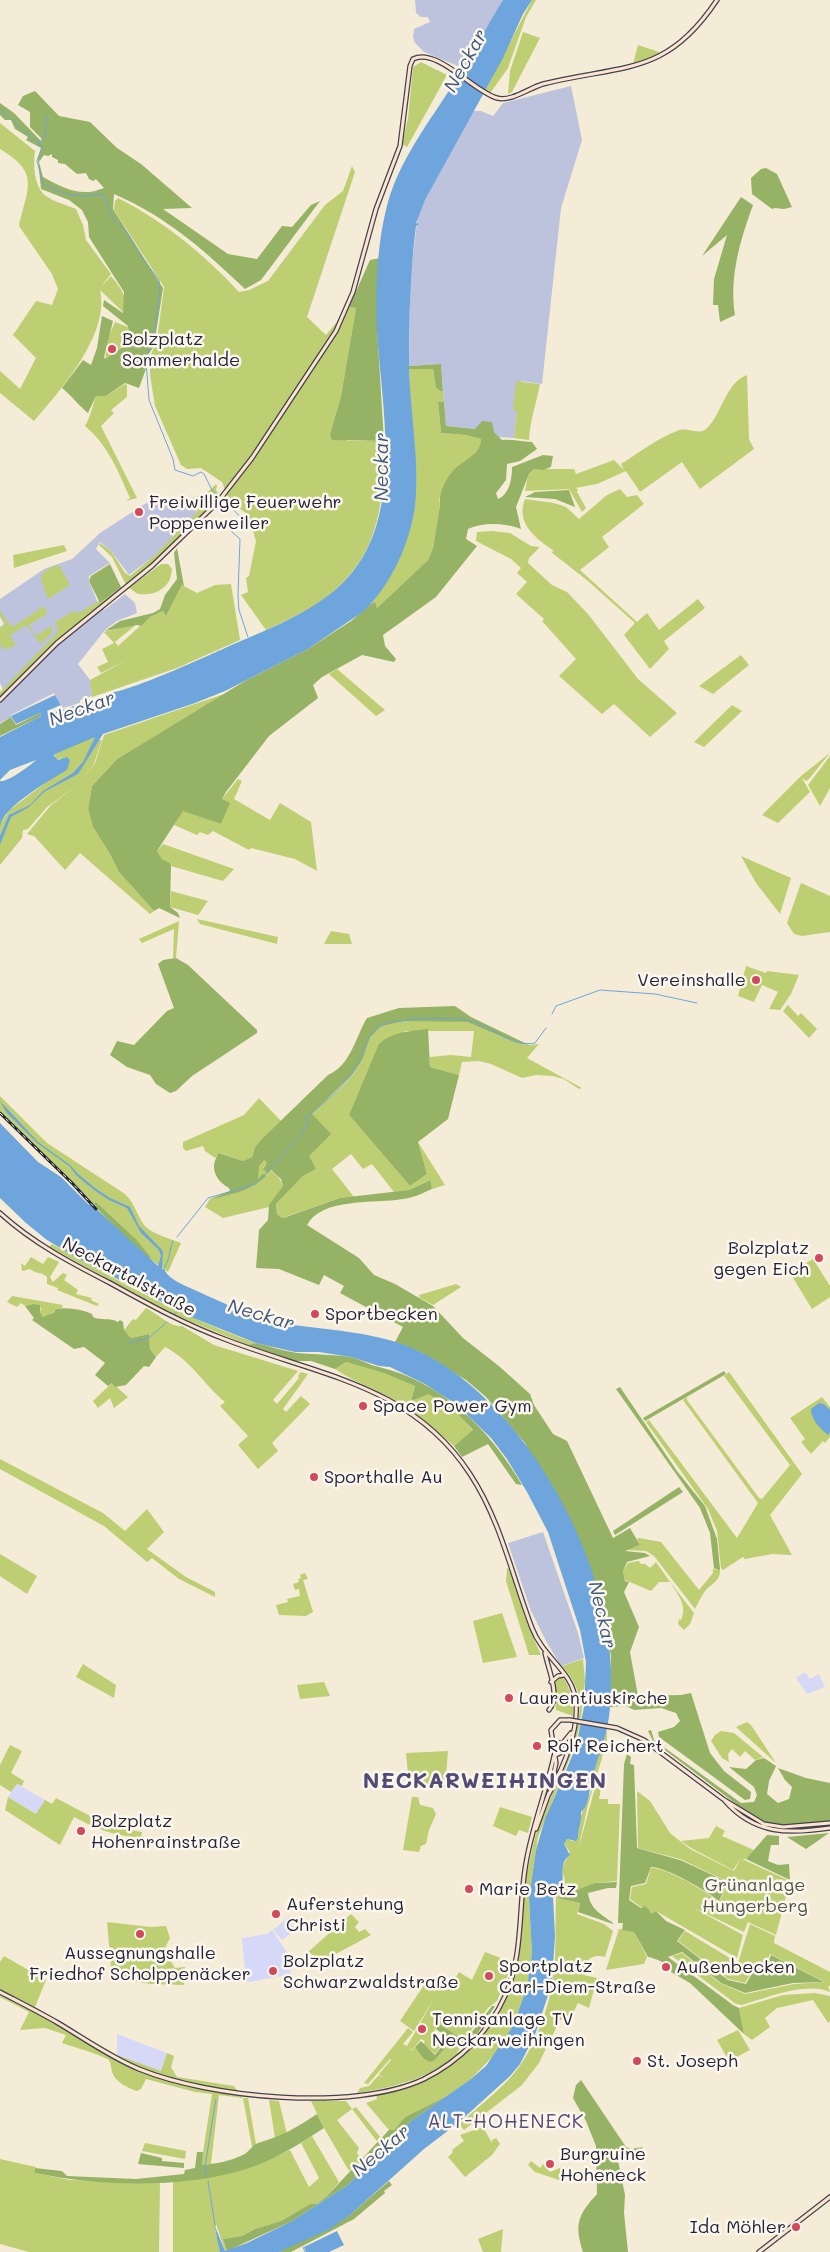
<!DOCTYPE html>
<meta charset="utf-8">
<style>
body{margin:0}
canvas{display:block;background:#f4ecd6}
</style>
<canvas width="830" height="2252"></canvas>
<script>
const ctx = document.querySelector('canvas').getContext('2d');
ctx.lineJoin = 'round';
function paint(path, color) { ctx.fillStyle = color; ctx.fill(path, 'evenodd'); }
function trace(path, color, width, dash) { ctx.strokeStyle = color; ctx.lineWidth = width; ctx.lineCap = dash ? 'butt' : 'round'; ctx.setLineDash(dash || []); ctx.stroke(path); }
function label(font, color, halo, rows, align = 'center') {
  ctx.font = font + ' Mali,sans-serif'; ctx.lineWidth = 5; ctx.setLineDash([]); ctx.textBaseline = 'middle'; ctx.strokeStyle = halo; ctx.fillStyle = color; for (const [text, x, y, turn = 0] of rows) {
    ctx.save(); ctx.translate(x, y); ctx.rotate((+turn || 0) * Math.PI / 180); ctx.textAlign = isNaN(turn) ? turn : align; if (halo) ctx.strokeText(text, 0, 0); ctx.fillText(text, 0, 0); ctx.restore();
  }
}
paint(new Path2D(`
 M 805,1672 L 810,1679 L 819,1674 L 825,1687 L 807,1694 L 796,1678 Z
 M 17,1784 L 45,1800 L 37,1814 L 8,1797 Z
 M 289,1916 L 294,1931 L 282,1940 L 273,1930 Z
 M 272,1930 L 287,1952 L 291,1974 L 250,1982 L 246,1981 L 242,1938 L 267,1934 Z
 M 117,2034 L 167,2053 L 161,2071 L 117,2055 Z`), '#d6d8f8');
paint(new Path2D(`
 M 415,0 L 503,0 L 463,68 L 424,52 L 415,43 L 413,37 L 414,29 L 430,22 L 428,17 L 421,17 L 416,13 Z
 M 571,86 L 582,140 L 561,208 L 542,384 L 521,381 L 514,438 L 499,437 L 494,432 L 475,429 L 446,426 L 441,364 L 409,366 L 410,282 L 418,213 L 473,111 L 481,111 L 493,116 L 503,103 Z
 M 151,500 L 188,502 L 198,512 L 154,556 L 129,575 L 111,551 L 100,542 L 96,549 L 110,563 L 89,576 L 89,581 L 97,601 L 104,610 L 125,594 L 135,603 L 137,613 L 117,621 L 106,629 L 78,664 L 90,680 L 92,696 L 80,700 L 80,703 L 63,708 L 54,693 L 11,715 L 11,717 L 0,723 L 0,703 L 6,696 L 0,683 L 0,627 L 4,624 L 0,617 L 0,599 L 44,569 L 72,559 L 100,533 Z
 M 543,1532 L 578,1633 L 584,1658 L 561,1666 L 546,1641 L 531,1611 L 508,1543 Z`), '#bec3dd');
paint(new Path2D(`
 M 532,0 L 536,0 L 526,17 L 508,68 L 491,92 L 485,91 Z
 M 523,32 L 540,38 L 512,92 L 508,94 L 510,71 Z
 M 638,45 L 659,52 L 658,55 L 633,64 Z
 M 421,62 L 447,75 L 407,147 L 402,144 L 408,118 L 413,67 Z
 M 0,123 L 35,151 C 33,165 34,187 46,196 C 54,202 67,205 76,209 L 83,225 L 86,240 L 111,274 L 100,288 L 111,276 C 120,287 129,297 123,312 L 100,290 C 110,334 61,390 34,421 L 0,393 L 0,371 L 20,389 L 36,358 L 13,335 L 36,301 L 52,305 L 58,289 L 52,274 L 19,226 C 28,186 40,173 0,149 Z
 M 352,166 L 355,172 L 307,317 L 326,335 L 349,307 L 356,308 L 341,396 L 330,434 L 348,441 L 384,441 C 384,511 378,564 314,606 C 299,615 282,622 266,630 L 241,595 L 248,592 L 246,578 L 249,576 L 256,541 L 248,515 L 229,500 L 222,482 L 201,468 L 187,469 L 181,465 L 155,406 L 150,375 L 150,357 L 157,340 L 164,287 L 114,210 L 115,201 L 118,198 C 165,222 204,254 239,292 L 249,290 L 268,281 L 325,205 L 343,191 Z
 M 115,322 L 128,327 L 129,342 L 105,359 L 108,338 Z
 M 409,369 L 433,369 L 436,388 L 440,391 L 443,391 L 444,402 L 438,402 L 441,433 L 466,435 L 481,439 L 481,445 L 470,459 L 453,471 L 439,499 L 440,505 L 433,548 L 428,560 L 377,608 L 372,603 C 393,572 409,542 415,505 Z
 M 747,375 L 749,439 L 754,449 L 700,489 L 682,462 L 640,492 L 626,471 L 597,484 L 575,488 L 578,489 L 577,492 L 586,508 L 582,512 L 569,489 L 525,491 L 528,476 L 534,469 L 574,469 L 576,474 L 614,460 L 624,470 L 621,464 C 639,453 656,439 677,431 C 687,426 698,436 706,429 C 722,415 725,383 747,375 Z
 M 516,381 L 540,384 C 536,404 530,421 529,440 L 514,438 L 517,412 L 513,410 Z
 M 125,384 L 127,385 L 127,397 L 111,410 L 114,413 L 101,426 L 137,498 L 126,501 L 130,498 C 118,471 108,445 85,426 L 89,418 L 96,396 L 106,396 Z
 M 216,484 L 217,486 L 216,490 L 219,495 C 191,528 160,557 126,585 L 112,557 L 99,545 L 100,543 L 111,551 L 125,573 L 130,576 L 154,556 L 198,511 L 186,500 L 207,493 Z
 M 620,489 L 627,497 L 637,495 L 644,504 L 602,537 L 609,547 L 580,570 L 637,622 L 647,613 L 659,630 L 698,599 L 705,608 L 664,641 L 669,649 L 650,669 L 624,635 L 635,623 L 588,581 L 551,552 L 554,551 C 537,539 515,524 525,499 L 554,503 L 566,507 L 579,519 L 607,495 Z
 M 492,531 L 510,533 L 531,546 L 540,547 L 529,558 L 528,563 L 552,585 L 567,592 L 588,614 L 638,679 L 677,713 L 650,737 L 614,704 L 602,714 L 559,676 L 576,659 L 542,621 L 544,619 L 516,594 L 527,582 L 517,573 L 521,568 L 511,559 L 476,541 L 477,532 Z
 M 64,545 L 67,551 L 14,568 L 13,555 Z
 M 161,564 L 168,564 L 172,569 C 171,588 156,596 138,594 L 129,588 Z
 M 59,565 L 70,585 L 48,599 C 41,579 34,572 59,565 Z
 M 231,584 L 240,640 L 177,668 L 92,697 L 90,680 L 127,660 L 101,673 L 97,667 L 108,662 L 102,649 L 114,643 L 104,632 L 137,624 L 115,642 L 118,646 L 150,617 L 163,611 L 166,616 L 182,585 L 197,593 L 215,585 Z
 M 121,587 L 122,588 L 50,647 L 0,697 L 0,692 L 56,634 L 58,628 L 55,622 L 74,611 L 79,613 L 99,601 L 100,603 Z
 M 44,606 L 47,614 L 29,625 L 36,636 L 51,626 L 52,626 L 52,633 L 40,644 L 27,625 L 10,635 L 16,645 L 4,650 L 0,644 L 0,628 L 5,624 L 0,616 L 0,611 L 9,624 L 14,626 Z
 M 741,655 L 749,665 L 713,694 L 699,686 Z
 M 337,669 L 385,710 L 376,716 L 329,674 Z
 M 224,694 L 117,759 L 92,786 L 88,809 L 93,827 L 110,854 L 119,872 L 154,911 L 150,914 L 80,853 L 65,870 L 34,836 L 27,834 L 51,805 L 76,786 L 47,807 L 28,829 L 23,830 L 22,838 L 0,865 L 0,823 L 11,809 L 45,783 L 62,757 L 58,760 L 55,758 L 55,753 L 93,737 L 95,737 L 95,740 L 102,740 L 93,766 L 77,785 L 95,763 L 104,735 Z
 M 732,705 L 742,711 L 704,747 L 694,742 Z
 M 830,753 L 809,779 L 806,781 L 802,778 L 810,792 L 778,823 L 762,815 L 801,776 Z
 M 830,756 L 830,788 L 820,806 L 808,785 Z
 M 238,779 L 242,781 L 234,799 L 270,820 L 280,803 L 311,822 L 317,871 L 295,859 L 251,848 L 249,850 L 213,831 L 208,835 L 200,832 L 197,835 L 174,825 L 183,810 L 221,824 L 224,815 L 222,799 Z
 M 163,844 L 234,869 L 223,881 L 171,866 L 170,863 L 162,859 L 157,851 Z
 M 741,856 L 791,878 L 780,914 L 756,883 Z
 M 801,883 L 830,896 L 830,932 L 802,936 L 794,934 L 787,923 Z
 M 171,891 L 208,901 L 198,915 L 170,907 Z
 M 197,919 L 278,937 L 277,944 L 200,924 Z
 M 179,921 L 176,958 L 173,958 L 174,929 L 142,943 L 139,939 Z
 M 331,931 L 349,934 L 352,944 L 324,944 Z
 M 746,966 L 766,973 L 767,971 L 799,975 L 791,994 L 780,1010 L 769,1009 L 778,992 L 762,985 L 754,1002 L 738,996 Z
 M 788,1005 L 798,1016 L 801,1013 L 817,1029 L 809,1038 L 783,1011 Z
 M 431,1020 L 467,1022 L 517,1043 L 529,1045 L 539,1044 L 527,1058 L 582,1088 L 579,1089 L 564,1079 L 552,1076 L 536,1075 L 522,1078 L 491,1064 L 479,1061 L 462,1062 L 459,1075 L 430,1067 L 430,1057 L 451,1055 L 471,1057 L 474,1031 L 405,1031 L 360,1090 L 349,1115 L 410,1186 L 427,1174 L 418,1142 L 445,1185 L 432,1189 L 429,1180 L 409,1190 L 394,1192 L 372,1164 L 363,1169 L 351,1154 L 332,1169 L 354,1197 L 340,1198 L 282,1218 L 277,1214 L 276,1204 L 303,1176 L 316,1169 L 308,1156 L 312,1114 C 326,1101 343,1088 354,1073 C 362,1061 363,1048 370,1037 C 381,1017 412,1021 431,1020 Z
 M 0,1096 L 47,1143 L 125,1194 C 136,1204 138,1220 147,1228 C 156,1235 171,1239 181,1243 L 168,1272 L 143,1254 L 0,1115 ZM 96,1202 L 133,1236 L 152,1259 L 147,1257 L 96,1207 L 94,1203 Z
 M 259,1098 L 281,1121 L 255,1147 L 252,1157 L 243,1161 L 220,1153 L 215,1158 L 205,1151 L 203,1146 L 186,1151 L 183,1148 L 183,1142 L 244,1115 Z
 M 263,1159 L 267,1163 L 263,1168 C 273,1170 280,1177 283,1186 L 269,1207 L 223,1218 L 205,1207 L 210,1199 L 233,1194 L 258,1180 L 258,1166 Z
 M 52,1244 C 118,1281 185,1318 256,1343 L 248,1345 L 172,1314 L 49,1247 Z
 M 31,1257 L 43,1264 L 48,1257 L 59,1262 L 50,1277 L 53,1282 L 63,1273 L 67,1275 L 64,1280 L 78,1290 L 76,1294 L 92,1298 L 91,1300 L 99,1304 L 97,1306 L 57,1290 L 58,1288 L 47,1284 L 47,1277 C 42,1272 36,1274 30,1269 L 22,1271 L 21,1263 L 25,1266 Z
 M 813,1259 L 830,1286 L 830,1297 L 812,1309 L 790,1273 Z
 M 456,1284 L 461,1287 L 433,1305 L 420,1298 L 419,1295 Z
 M 12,1296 L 63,1305 L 62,1308 L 56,1309 L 50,1315 L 43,1317 L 40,1312 L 41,1308 L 33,1304 L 25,1306 L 21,1303 L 17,1307 L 7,1302 Z
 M 146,1308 C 156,1313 172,1328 182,1326 L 214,1345 L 298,1371 L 273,1400 L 277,1404 L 299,1378 L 298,1376 L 301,1372 L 308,1374 L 283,1409 L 286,1412 L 301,1396 L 310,1404 L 272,1443 L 278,1451 L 258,1469 L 238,1445 L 248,1436 L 220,1406 L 225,1402 C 204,1385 191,1360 165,1347 L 156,1357 L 150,1349 L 149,1334 L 131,1338 L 124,1330 L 133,1319 L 136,1320 Z
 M 346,1362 L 385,1373 L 415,1386 L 411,1401 L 429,1393 L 457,1412 L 473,1431 L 454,1446 C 434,1429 415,1410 391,1398 C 373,1388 352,1381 335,1369 Z
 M 729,1372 L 802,1474 L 770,1515 L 792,1555 L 772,1554 L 745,1559 L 743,1557 L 723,1570 L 721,1568 L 717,1531 L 708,1509 L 646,1422 L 649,1420 L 737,1538 L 758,1503 L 683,1400 L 687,1397 L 687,1400 L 759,1498 L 762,1499 L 790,1465 L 724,1376 Z
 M 112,1383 L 128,1397 L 114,1408 L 110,1398 L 98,1408 L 93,1401 Z
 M 822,1397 L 830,1407 L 830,1437 L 825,1443 L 823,1441 L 811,1454 L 801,1442 L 805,1439 L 790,1418 Z
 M 0,1459 L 103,1513 L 125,1531 L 147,1509 L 164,1532 L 147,1549 L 186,1577 L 215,1592 L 215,1597 L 179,1579 L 152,1558 L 147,1562 L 104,1526 L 0,1469 Z
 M 639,1538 L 661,1542 L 699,1590 L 713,1573 L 713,1568 L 716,1570 L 720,1569 C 721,1581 711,1584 705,1591 C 701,1597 698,1603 695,1609 L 654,1556 L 646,1551 L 627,1550 L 640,1545 L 637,1539 Z
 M 0,1554 L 37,1576 L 27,1594 L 0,1576 Z
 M 639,1561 L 641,1564 L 645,1564 L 650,1568 L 656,1562 L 670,1582 L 659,1582 L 651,1591 L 625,1580 L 623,1571 L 628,1563 Z
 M 507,1568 L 510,1569 L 531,1632 L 541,1655 L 529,1655 L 506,1581 Z
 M 305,1573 L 308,1579 L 303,1580 L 313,1612 L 306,1616 L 279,1615 L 276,1605 L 288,1602 L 287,1599 L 300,1596 L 299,1589 L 295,1590 L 293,1584 L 299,1582 L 298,1579 L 301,1578 L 300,1575 Z
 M 670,1582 L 694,1613 L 690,1624 L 684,1630 L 678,1624 L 679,1619 L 681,1620 C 688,1605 677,1594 670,1582 Z
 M 502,1613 L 517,1657 L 483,1663 L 473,1621 Z
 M 583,1659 L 585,1681 L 581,1718 L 579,1718 C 581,1694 578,1685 562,1666 Z
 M 83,1664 L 116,1685 L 114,1698 L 76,1677 Z
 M 562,1676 C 571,1689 574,1701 573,1716 L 556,1710 L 554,1681 Z
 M 324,1682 L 330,1696 L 300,1699 L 297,1685 Z
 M 747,1722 L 751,1725 L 776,1763 L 736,1727 Z
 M 578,1724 L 580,1724 L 575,1745 L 538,1837 L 529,1898 L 532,1953 L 527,1987 L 513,2026 L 496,2053 L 471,2079 L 447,2096 L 405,2117 L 394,2130 L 389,2130 L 366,2103 L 377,2099 L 376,2094 L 421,2082 L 442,2071 L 474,2046 L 497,2017 L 513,1979 L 521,1941 L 524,1887 L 535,1836 L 565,1763 Z
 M 607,1730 L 607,1741 L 588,1805 L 578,1850 L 599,1773 L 604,1773 L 599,1799 L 608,1799 L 608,1804 L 620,1804 L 617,1881 L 594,1883 L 557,1898 L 580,1903 L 577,1914 L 604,1924 L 613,1931 L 605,1957 C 592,1953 581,1962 584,1975 L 597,1978 L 589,2008 L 578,2003 L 571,2017 L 560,2020 L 539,2063 L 522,2085 L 464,2130 L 459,2124 C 476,2109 494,2095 510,2078 C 537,2048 553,1999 555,1959 C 556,1938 555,1918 556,1898 L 554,1891 L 556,1887 L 561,1890 C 569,1882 562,1876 562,1868 L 570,1852 L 564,1844 L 567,1839 L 573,1841 L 578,1838 C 578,1821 583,1809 590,1794 C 592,1790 590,1783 592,1779 C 596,1762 602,1747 607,1730 Z
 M 721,1731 L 734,1733 L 763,1757 L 755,1760 L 745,1751 L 740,1757 L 732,1749 L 728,1754 L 729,1762 L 722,1758 L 711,1741 L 715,1735 Z
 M 10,1745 L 22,1751 L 11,1773 L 24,1781 L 22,1786 L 17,1784 L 11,1792 L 0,1785 L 0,1765 Z
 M 448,1751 L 445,1788 L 409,1784 L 406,1753 Z
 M 637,1791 L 650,1801 L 670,1833 L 690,1849 L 734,1871 L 741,1858 L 733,1870 L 691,1848 L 681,1841 L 709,1838 L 716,1826 L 725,1831 L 722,1836 L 754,1850 L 746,1859 L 742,1859 L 790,1881 L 776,1935 L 748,1922 L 744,1932 L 692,1907 L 743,1935 L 737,1958 L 656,1911 L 651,1915 L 645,1907 L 641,1907 L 630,1899 L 632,1887 L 646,1884 L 651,1868 C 666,1867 707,1892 719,1902 L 729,1882 L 680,1859 L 638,1848 Z
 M 8,1797 L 36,1814 L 45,1800 L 52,1804 L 56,1798 L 92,1817 L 94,1824 L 142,1832 L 141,1837 C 115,1837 97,1829 74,1817 L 60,1845 L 5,1810 Z
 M 412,1797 L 418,1797 L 420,1805 L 433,1808 L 436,1814 L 429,1830 L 426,1844 L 421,1846 L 419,1852 L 403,1850 Z
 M 500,1807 L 532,1817 L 528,1833 L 519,1830 L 516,1836 L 493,1826 Z
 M 351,1914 L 359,1922 L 355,1927 L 359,1932 L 365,1929 L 371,1935 L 323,1961 L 308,1952 Z
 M 107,1922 L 150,1927 L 166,1926 L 170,1938 L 164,1950 L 175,1968 L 185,1967 L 184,1985 L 151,1984 L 112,1978 Z
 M 750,1924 L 775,1936 L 774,1943 L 830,1972 L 830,1986 L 828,1986 L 830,1992 C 807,1981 765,1998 742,2005 L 736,2004 L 672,1956 L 682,1953 L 720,1983 L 745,1994 L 794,1984 L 825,1982 L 770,1954 L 766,1964 L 754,1969 L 745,1983 L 728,1979 L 678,1941 L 685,1931 L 738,1963 Z
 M 619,1929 L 634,1932 L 647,1957 L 644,1964 L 606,1970 Z
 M 485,1952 L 511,1962 L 508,1975 L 497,2001 L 488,2008 L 464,2040 L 438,2024 L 434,2032 L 445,2041 L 435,2054 L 423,2044 L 425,2041 L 421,2039 L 412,2050 L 409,2048 L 412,2051 L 415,2047 L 423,2058 L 435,2060 L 451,2041 L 460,2049 L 456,2053 L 466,2048 C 434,2077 398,2087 357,2093 L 360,2088 L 369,2086 L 379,2075 L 385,2079 L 379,2074 L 391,2060 L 390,2059 L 368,2084 L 364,2083 L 408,2028 L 413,2032 L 403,2044 L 407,2046 L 434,1999 L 414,2031 L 400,2021 L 430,1976 L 448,1990 L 459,1972 L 472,1980 Z
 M 4,1956 L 46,1980 L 35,2007 L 117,2055 L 161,2071 L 167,2053 L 174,2056 L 171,2067 L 177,2077 L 234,2086 L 243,2098 L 248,2098 L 256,2144 L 252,2147 L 243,2098 L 219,2095 L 211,2164 L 201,2165 L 212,2094 L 195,2092 L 146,2079 L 141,2089 L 137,2091 C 128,2088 115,2082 112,2072 C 111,2067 111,2064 109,2060 C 94,2052 79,2049 62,2043 L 66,2035 L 45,2028 L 20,2030 L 29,2012 L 0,1997 L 0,1962 Z
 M 815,1993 L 830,1996 L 830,2021 L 828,2023 L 813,2000 L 777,2008 L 765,2018 L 770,2027 L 752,2040 L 744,2034 L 739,2008 L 783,1995 Z
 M 738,2030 L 750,2050 L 729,2061 L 717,2040 Z
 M 269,2100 L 279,2101 L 287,2134 L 275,2138 Z
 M 311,2101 L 346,2101 L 352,2109 L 356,2107 L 381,2138 L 379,2142 L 376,2140 L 352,2109 L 337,2120 L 359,2148 L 357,2153 L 361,2159 L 349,2171 L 324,2128 Z
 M 483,2127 L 492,2143 L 492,2140 L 496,2138 L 500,2144 L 492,2155 L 465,2177 L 448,2157 L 453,2152 L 452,2150 L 464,2141 L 460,2135 Z
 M 312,2136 L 339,2182 L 326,2197 L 317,2204 L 310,2204 L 281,2221 L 255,2229 L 242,2236 L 223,2239 L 227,2251 L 225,2251 L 216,2224 L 215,2231 L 222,2252 L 173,2252 L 173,2181 C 214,2178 253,2168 290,2150 L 309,2187 L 319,2178 L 301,2143 Z
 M 145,2143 L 186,2151 L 185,2159 L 142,2151 Z
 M 0,2159 L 36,2167 L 35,2173 L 70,2180 L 160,2182 L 159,2252 L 29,2252 L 0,2244 Z
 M 531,2161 L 540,2168 L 543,2164 L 550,2172 L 562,2167 L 562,2181 L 535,2172 L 528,2165 Z
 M 503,2229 L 501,2252 L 483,2252 L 478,2239 Z`), '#bdcf72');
paint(new Path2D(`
 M 35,91 L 59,116 L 90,122 L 117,148 L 141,164 L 192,208 L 163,209 L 228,254 L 257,259 L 282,226 L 292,227 L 311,205 L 320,201 L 261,280 L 245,289 C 204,250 167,217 114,194 L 113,209 L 163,288 L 154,346 L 148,355 L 147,366 L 139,388 L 125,383 L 106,396 L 96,396 L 88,413 C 78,405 72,396 62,388 L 83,360 L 91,365 L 97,348 L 102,316 L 113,321 L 104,357 L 105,359 L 130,342 L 128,326 L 103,306 L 104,300 L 123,313 L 124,292 L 89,237 L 88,222 L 82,210 L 69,200 L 41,189 L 38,159 L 41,148 L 26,140 L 28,137 L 15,129 L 11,120 L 5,120 L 0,115 L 0,103 L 14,113 L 42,142 L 42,139 L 30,127 L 30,112 L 18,105 L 23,96 ZM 52,154 L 52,157 L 58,160 L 58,163 L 65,164 L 77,174 L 86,173 L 89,179 L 93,181 L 96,179 L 104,188 C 80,198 64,188 43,177 L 39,162 L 44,155 L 48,156 Z
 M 766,168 L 777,174 L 792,207 L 784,209 L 775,208 L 772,209 L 752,194 L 751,178 L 761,169 Z
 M 741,197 L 753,205 C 740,241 729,277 735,315 L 720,322 L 718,305 L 713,305 L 714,279 L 727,235 L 702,256 Z
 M 380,258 L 377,328 L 384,441 L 332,440 L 330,434 L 341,396 L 356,308 L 349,307 L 370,260 Z
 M 441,364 L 443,391 L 440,391 L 436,388 L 433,369 L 409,369 L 409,366 Z
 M 438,402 L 444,402 L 446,426 L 475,429 L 482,421 L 492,422 L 494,432 L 502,440 C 513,439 522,442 532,442 L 537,449 L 520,461 L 507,464 L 506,480 L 496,493 L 498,499 C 510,494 512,478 512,467 L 543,455 L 553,456 L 551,467 L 543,470 L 534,469 L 529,474 L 516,507 L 521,529 C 505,523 483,522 468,529 L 466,539 L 477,546 L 436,597 L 383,635 L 385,646 L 396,659 L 394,662 L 362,655 L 322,677 L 313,685 L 318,698 L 269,736 L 226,792 L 222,799 L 230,803 L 221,824 L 183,811 L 157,851 L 162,859 L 170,863 L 171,866 L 170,907 L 178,913 L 180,918 L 159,908 L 154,911 L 119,872 L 110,854 L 93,827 L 88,809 L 92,786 L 117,759 L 245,681 L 308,649 L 351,621 L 372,603 L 375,602 L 377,608 L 428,560 L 433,548 L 440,505 C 438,493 448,474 457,467 C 466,460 479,453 481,442 L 481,439 L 466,435 L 441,433 Z
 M 569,490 L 575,507 L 555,499 L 525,497 L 535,492 Z
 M 177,548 L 184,586 L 182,585 L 166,616 L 163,611 L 150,617 L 141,626 L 137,625 L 105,631 L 120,621 L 153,613 L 160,609 L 165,595 L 177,579 L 174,553 Z
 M 110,564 L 121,587 L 100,603 L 89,581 L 91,576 Z
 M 40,713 L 41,716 L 0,736 L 0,724 L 11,717 L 16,725 Z
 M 176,958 L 188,965 L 257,1030 L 257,1033 L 192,1076 L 176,1091 L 170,1093 L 156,1084 L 150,1075 L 127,1067 L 110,1055 L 117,1041 L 134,1045 L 167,1011 L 174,1008 L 158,964 L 163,960 Z
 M 455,1006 L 471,1017 L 529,1045 L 517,1043 L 467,1022 L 404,1021 L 381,1026 L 370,1037 L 362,1060 L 352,1075 L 312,1114 L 331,1134 L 309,1156 L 316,1169 L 303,1176 L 276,1204 L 277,1214 L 282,1218 L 286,1217 L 340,1198 L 409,1190 L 430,1180 L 432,1189 C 423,1193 413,1198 403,1199 C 375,1204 322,1197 307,1225 L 359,1258 L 374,1275 L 395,1284 L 433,1306 L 463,1338 L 500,1367 L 530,1394 L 534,1405 L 553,1434 L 567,1441 L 613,1538 L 630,1528 L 640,1545 L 625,1551 L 645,1553 L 650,1556 L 627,1562 L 623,1571 L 625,1581 L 629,1582 L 624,1592 L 639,1627 L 630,1652 L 638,1696 L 681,1695 L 691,1693 L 710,1753 L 724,1771 L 751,1792 L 750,1799 L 745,1800 L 659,1737 L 658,1732 L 674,1727 L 680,1721 L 676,1713 L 661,1708 L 634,1710 L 626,1706 L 610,1707 L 611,1656 L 599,1597 L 525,1443 L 486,1397 L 466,1380 L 422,1353 L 395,1342 L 403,1327 L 340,1293 L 344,1286 L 324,1275 L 319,1285 L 279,1269 L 256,1268 L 259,1230 L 268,1220 L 269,1205 L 283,1186 L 281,1179 L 271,1170 L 268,1173 L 263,1169 L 267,1163 L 264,1160 L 259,1166 L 258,1179 L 263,1174 L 266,1176 C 251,1190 230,1196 210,1199 L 230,1191 L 229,1188 C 215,1180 209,1167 219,1153 L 243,1161 L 252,1157 L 255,1147 L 263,1138 L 328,1075 C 351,1065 355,1038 367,1018 L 399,1008 Z
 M 428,1029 L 430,1067 L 459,1075 L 448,1119 L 418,1142 L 427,1174 L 410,1186 L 349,1115 L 379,1044 C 392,1032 410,1031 428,1029 Z
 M 96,1202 L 136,1239 L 152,1259 L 147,1257 C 138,1248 97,1211 94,1203 Z
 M 33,1304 L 40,1305 L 40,1312 L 43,1317 L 53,1313 L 56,1309 C 68,1307 81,1309 92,1314 L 93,1317 C 101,1321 110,1317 118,1322 L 120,1320 L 123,1322 L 124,1330 L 131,1338 L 149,1334 L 150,1349 L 156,1357 L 149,1367 L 144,1366 L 126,1385 L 115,1387 L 112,1383 L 108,1386 L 95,1375 L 105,1363 L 84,1347 L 74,1349 L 32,1320 L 34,1318 L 25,1306 Z
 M 256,1343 C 270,1346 283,1351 297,1353 C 315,1355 332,1354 350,1357 C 360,1359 369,1365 379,1367 C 443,1382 490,1430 522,1485 L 516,1484 L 488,1444 L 462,1457 L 454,1446 L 473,1430 L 456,1412 L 429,1394 L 411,1401 L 415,1386 L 384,1373 L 346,1362 L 335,1369 L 311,1361 L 295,1361 L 248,1345 Z
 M 724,1371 L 726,1374 L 645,1421 L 643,1418 Z
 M 620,1387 L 677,1471 L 705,1506 L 717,1539 L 720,1569 L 718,1570 L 714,1568 L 710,1533 L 700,1508 L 616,1389 Z
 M 679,1487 L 683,1492 L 615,1535 L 613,1531 Z
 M 651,1730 L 654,1740 L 741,1803 L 754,1802 L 757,1795 L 754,1787 L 729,1767 L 746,1769 L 756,1760 L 764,1758 L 776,1766 L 769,1781 L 767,1794 L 778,1803 L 789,1799 L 792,1787 L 785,1780 L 778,1768 L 806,1778 L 830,1783 L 830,1821 L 778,1826 L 765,1824 L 744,1810 L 653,1741 L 648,1731 Z
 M 627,1754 L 631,1757 L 630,1764 L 634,1765 L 637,1848 L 680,1860 L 728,1882 L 719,1901 C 707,1891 666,1867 651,1867 L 645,1883 L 631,1886 L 629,1900 L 641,1908 L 645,1906 L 649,1910 L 651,1914 L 656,1911 L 666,1921 L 685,1930 L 677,1941 L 728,1980 L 746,1984 L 754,1970 C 765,1968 767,1965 771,1955 L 824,1982 L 793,1983 L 745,1993 L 721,1983 L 682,1952 L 668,1957 L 733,2005 L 739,2008 L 744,2034 L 690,1983 L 671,1972 L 672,1969 C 665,1963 658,1959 648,1957 L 634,1932 L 622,1930 L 623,1923 L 618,1923 L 624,1764 Z
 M 829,1833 L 806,1849 L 787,1837 Z
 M 767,1835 L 779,1836 L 779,1845 L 771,1845 L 768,1861 L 778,1865 L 789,1864 L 790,1880 L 746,1859 Z
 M 617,1882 L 616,1888 L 608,1888 L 588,1893 C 590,1909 601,1914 613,1923 L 613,1924 L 578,1912 L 580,1903 L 557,1898 L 594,1883 Z
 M 492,2006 L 495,2006 L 476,2036 L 461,2048 L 451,2041 L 435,2060 L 430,2062 L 423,2058 L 415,2047 L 421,2041 L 435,2055 L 448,2038 L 436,2029 L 439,2024 L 465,2041 Z
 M 581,2080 L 626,2147 L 632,2149 L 643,2147 L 640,2151 L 617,2156 L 625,2195 L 624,2213 L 628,2252 L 583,2252 C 574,2224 578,2215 597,2194 L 596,2146 L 586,2121 L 573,2098 L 576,2085 Z
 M 447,2096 L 411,2121 L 348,2185 L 292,2221 L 227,2251 L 223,2239 L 242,2236 L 255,2229 L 281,2221 L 310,2204 L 317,2204 L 326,2197 L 389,2130 L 394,2130 L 405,2117 Z
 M 317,2114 L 324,2128 C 298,2145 273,2161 243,2170 C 179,2189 99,2186 35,2173 L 35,2168 L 62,2171 L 67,2176 L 136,2179 L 184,2174 L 185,2170 L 195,2168 L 197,2152 L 203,2152 L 202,2165 C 216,2164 230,2161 243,2155 C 249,2152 252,2145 258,2143 C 282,2136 296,2128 317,2114 Z
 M 141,2153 L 162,2158 L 162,2161 L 184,2163 L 184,2168 L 138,2164 Z
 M 389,2181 L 392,2185 L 384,2191 L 385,2193 L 354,2219 L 291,2252 L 279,2252 L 350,2215 Z`), '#96b264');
paint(new Path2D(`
 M 503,0 L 532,0 L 523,14 L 503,58 L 425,200 L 416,223 L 419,224 L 416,226 C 410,273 409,319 409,366 C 410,412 420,462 415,506 C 410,543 391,585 364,611 L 308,649 L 225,691 L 195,703 L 103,734 L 78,774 L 44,792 L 29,807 L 11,817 L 0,845 L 0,836 L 9,815 L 30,805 L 43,791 L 73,773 L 83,762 L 95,737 L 55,754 L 54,756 L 58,760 L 67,757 L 70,760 L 67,770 C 50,780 3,807 0,826 L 0,781 C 7,783 31,765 36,760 L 10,770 L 0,780 L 0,737 L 41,716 L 40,713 L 16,724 L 11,716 L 55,695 L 61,705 L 47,711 L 49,714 L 102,697 L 105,695 L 105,693 C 120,696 205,657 225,648 C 263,631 303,617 335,590 C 408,529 382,414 377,331 C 375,294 377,246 386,210 C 397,162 429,123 455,81 C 472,55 486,27 503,0 Z
 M 0,1101 L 38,1142 L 70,1165 L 78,1174 L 95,1188 L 110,1198 L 130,1207 L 139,1226 L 163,1251 L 162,1269 L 164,1269 C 169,1280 186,1286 197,1291 C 211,1298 227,1304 241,1311 C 249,1314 256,1318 264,1320 C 307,1329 354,1329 396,1342 C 514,1380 610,1553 611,1672 C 611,1692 611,1713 606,1733 C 602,1748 596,1763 592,1779 C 589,1789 590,1805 581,1812 C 582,1821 578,1828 578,1838 L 576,1841 L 567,1839 L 564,1844 L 570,1855 C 558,1863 565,1877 562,1889 L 555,1888 L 553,1896 L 555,1936 L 552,1983 L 535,2035 L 520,2064 L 510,2076 L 458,2123 L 424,2149 L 350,2215 L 330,2229 L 279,2252 L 220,2252 L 214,2224 L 225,2251 L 247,2243 L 292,2221 L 348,2185 L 411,2121 L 471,2079 L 486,2066 L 513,2026 L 527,1987 L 532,1953 L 529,1898 L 536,1850 L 545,1819 L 576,1747 L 584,1707 L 586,1662 L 580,1630 L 548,1532 L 527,1492 L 507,1459 L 491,1438 L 457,1405 L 425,1384 L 390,1367 L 379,1366 L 351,1357 L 319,1352 L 295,1352 L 256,1343 L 191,1317 L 75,1257 L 47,1240 L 26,1223 L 0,1198 L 0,1123 L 38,1162 L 61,1177 L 89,1205 L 91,1204 L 158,1266 L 161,1256 L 159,1250 L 141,1233 L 127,1208 L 109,1200 L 94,1190 L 77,1176 L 69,1166 L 37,1143 L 6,1112 Z
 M 819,1403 L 824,1404 L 830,1410 L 830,1432 L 828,1435 C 820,1429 811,1419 811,1409 Z
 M 337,2231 L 344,2245 L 329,2252 L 306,2252 L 304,2247 Z`), '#6ea5dc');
trace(new Path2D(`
 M 0,109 L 42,147 L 37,161 L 43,184 L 69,195 L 85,196 L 103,194 L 113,219 L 126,231 L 140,255 L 159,280 L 160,293 L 154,331 L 146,361 L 149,400 L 173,459 L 175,470 L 193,476 L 201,472 L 204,474 L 212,490 L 245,521 L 230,526 L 232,532 L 240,539 L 238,595 L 239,610 L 248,637
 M 39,144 L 45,135 L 47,115
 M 552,1014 L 556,1006 L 600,990 L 655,994 L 697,1003
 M 177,1237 L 208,1198 L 256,1184 L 300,1136 L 308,1123 L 305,1118 C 322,1105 339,1091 352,1074 C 363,1059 364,1035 381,1026 C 394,1018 451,1017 467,1020 C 490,1025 511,1048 535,1043 L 546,1028
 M 164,1268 C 170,1260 169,1251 173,1241
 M 174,1315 L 177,1311
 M 128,1343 L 149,1338 L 167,1322
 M 206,2176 L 205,2166 L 216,2099
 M 208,2181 L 215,2225
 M 303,2247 L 305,2252`), '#6ea5dc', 1);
const secondary = new Path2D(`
 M 0,700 L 57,643 L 152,566 L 217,503 L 252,458 L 336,331 L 353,292 L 376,209 L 400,146 L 410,66 L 413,59 C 437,47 474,92 497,98 C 511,102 529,88 543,84 C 623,64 666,77 717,0
 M 0,1213 C 33,1243 71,1263 110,1283 C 148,1304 186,1325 227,1340 C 318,1375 412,1385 470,1474 C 501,1521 512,1576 532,1628 C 540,1649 556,1661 568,1679 C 589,1711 565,1764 549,1794
 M 545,1653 C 548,1669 561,1696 549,1710
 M 551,1682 L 558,1676 L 564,1675
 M 617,1728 L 644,1740 L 723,1799 L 764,1824 L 783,1827 L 830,1823
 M 552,1740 L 562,1744 L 571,1733
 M 554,1756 L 562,1752 L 569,1742
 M 551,1787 L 556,1763 L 551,1730 L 560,1720 L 570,1720
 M 725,1801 C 755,1835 789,1834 830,1828
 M 536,1829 L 549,1793
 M 0,1992 C 19,2002 39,2012 58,2023 C 85,2039 110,2057 139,2069 C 210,2098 354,2112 424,2079 C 460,2061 489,2032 505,1996 C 524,1954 518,1907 526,1863 C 532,1827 546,1792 554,1756
 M 759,2252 L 830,2197`);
trace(secondary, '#424052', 5.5);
trace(secondary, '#fbe5cf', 3);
const rail = new Path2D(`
 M 0,1113 L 72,1183 L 96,1209`);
trace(rail, '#22223b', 3);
trace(rail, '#fbf7ec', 1, [4]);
const secondaryBridge = new Path2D(`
 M 570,1720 L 617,1728`);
trace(secondaryBridge, '#424052', 5.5, []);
trace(secondaryBridge, '#fbe5cf', 3);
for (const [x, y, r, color] of [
 [112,349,5,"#d1495b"],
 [139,512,5,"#d1495b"],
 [756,980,5,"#d1495b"],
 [819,1258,5,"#d1495b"],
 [315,1314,5,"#d1495b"],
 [363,1406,5,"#d1495b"],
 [314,1477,5,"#d1495b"],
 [509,1698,5,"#d1495b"],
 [537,1746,5,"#d1495b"],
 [81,1831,5,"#d1495b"],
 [469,1889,5,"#d1495b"],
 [276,1914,5,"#d1495b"],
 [140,1934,5,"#d1495b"],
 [666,1967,5,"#d1495b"],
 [273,1971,5,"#d1495b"],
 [489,1976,5,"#d1495b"],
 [422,2029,5,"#d1495b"],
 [637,2061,5,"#d1495b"],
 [550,2164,5,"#d1495b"],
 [796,2227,5,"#d1495b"]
]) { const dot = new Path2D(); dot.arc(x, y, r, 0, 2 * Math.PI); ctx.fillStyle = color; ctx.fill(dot); trace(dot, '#fbf7ec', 2); }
label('18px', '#22223b', '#fbf7ec', [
 ["Bolzplatz",122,339],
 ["Sommerhalde",122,360],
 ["Freiwillige Feuerwehr",149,502],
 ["Poppenweiler",149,523],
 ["Vereinshalle",746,980,"right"],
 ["Bolzplatz",809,1248,"right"],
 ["gegen Eich",809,1269,"right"],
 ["Sportbecken",325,1314],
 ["Space Power Gym",373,1406],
 ["Sporthalle Au",324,1477],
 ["Laurentiuskirche",519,1698],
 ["Rolf Reichert",547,1746],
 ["Bolzplatz",91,1821],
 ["Hohenrainstraße",91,1842],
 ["Marie Betz",479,1889],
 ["Auferstehung",286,1904],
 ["Christi",286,1925],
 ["Aussegnungshalle",140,1953,"center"],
 ["Friedhof Scholppenäcker",140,1974,"center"],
 ["Bolzplatz",283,1961],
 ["Schwarzwaldstraße",283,1982],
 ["Sportplatz",499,1966],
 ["Carl-Diem-Straße",499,1987],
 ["Außenbecken",676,1967],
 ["Tennisanlage TV",432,2019],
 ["Neckarweihingen",432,2040],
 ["St. Joseph",647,2061],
 ["Burgruine",560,2154],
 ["Hoheneck",560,2175],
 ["Ida Möhler",786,2227,"right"]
], 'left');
label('18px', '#22223b', '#fbf7ec', [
 ["Neckartalstraße",129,1277,28]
]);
label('18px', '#50564c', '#fbf7ec', [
 ["Grünanlage",755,1885],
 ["Hungerberg",755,1906]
]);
label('italic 19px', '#40567b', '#fbf7ec', [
 ["Neckar",466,61,-61],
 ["Neckar",382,467,-90],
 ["Neckar",82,709,-20],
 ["Neckar",261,1315,16],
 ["Neckar",602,1615,77],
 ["Neckar",381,2151,-40]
]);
ctx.letterSpacing = '1px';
label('19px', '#524b75', '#fbf7ec', [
 ["ALT-HOHENECK",506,2122]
]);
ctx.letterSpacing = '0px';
ctx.letterSpacing = '1px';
label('bold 22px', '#524b75', '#fbf7ec', [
 ["NECKARWEIHINGEN",485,1781]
]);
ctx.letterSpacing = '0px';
</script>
